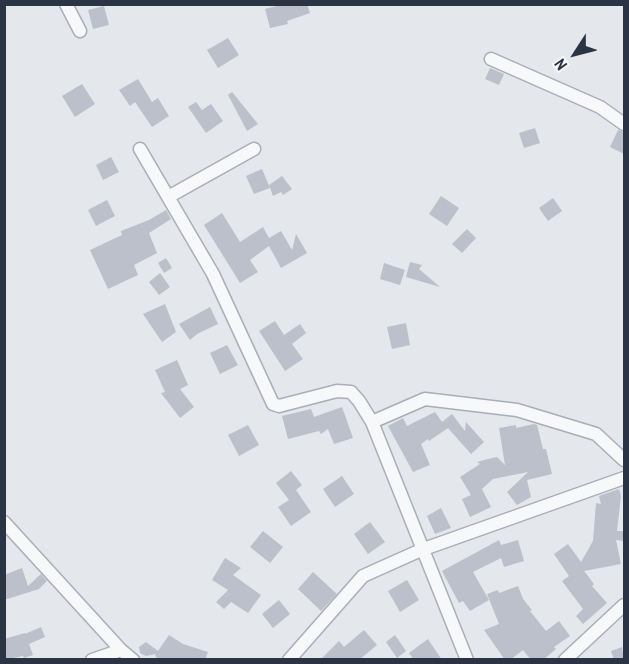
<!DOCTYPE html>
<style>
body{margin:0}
#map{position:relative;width:629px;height:664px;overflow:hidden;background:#e4e7ec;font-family:"Archivo Narrow",sans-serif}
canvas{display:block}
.frame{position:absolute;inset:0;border:6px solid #2b3445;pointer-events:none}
.north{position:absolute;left:545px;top:24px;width:60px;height:60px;-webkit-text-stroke:4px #f4f6f9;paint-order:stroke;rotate:234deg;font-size:16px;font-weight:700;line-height:24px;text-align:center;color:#2b3445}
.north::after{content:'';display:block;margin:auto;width:21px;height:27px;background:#2b3445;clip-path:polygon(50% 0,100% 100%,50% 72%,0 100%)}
</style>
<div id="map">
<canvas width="629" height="664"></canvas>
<div class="frame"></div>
<div class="north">N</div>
</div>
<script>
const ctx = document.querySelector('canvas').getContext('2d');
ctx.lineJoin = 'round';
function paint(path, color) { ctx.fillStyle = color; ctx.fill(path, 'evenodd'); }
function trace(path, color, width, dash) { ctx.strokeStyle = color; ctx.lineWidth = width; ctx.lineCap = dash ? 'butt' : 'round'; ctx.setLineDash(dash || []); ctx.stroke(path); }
paint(new Path2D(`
 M 284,4 L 307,4 L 310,13 L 287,21 L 288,24 L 270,28 L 265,9 Z
 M 104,6 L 109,25 L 93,29 L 88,10 Z
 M 228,38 L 239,55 L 218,68 L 207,50 Z
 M 490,68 L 504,74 L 499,85 L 485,79 Z
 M 138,79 L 152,102 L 158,98 L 169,116 L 152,127 L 135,102 L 130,106 L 119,90 Z
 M 82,84 L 95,104 L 75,117 L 62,96 Z
 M 232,92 L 258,124 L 247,131 L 228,95 Z
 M 196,102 L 202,110 L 211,104 L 223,121 L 206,133 L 188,107 Z
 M 535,128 L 540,143 L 524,148 L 519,133 Z
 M 618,130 L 624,132 L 624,154 L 610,147 Z
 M 111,157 L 119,172 L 103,180 L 96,165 Z
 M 262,169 L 270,188 L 254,194 L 246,176 Z
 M 282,176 L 292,189 L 283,195 L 281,192 L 273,196 L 269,185 Z
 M 441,196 L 459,208 L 447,226 L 429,214 Z
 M 553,198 L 562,211 L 548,221 L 539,208 Z
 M 107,200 L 115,216 L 96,226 L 88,210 Z
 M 166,210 L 171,219 L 149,233 L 157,253 L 134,265 L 138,275 L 108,289 L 90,250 L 122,235 L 121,231 L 149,220 Z
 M 222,213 L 240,242 L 263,227 L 269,238 L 281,231 L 292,250 L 296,234 L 307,253 L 281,268 L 269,246 L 250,260 L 258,272 L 240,283 L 204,225 Z
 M 467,229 L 476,238 L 462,253 L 452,244 Z
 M 166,258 L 172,268 L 164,273 L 158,263 Z
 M 410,262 L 422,265 L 419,269 L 440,287 L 406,277 Z
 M 384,263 L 405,270 L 400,285 L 380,279 Z
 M 160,273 L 170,287 L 159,295 L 149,282 Z
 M 165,304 L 176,332 L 162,342 L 143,314 Z
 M 210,307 L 218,324 L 197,334 L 190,340 L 179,324 Z
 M 275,321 L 284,335 L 300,324 L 306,333 L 292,344 L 303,359 L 285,371 L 259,331 Z
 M 406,323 L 410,345 L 392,349 L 387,327 Z
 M 227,345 L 238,365 L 220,374 L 210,353 Z
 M 177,360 L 188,385 L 180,389 L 194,407 L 180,418 L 161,393 L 165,392 L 155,370 Z
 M 342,407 L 353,438 L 334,444 L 328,429 L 321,434 L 319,431 L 288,439 L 282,416 L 311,409 L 314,417 Z
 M 435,412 L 442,422 L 452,414 L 465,431 L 466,422 L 484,442 L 471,454 L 448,428 L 429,441 L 428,439 L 421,444 L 430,465 L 413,472 L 388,426 L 403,418 L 407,426 Z
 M 534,424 L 537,425 L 543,449 L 546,449 L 552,474 L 527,480 L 531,497 L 517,505 L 507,492 L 528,472 L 493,479 L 482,489 L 491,507 L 470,517 L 462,499 L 471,495 L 460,477 L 480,464 L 477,462 L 488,459 L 497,457 L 505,465 L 499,428 L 516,425 L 516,428 Z
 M 248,425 L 259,445 L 239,456 L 228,435 Z
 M 291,471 L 302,485 L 296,490 L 311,512 L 291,526 L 278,507 L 289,500 L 276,483 Z
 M 342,476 L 354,494 L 335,507 L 323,489 Z
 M 619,489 L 621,496 L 617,531 L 624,531 L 624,541 L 616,540 L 621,564 L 584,571 L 594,584 L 592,586 L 607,603 L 583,624 L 576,616 L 583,609 L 562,581 L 569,576 L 554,554 L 568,544 L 581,562 L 593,541 L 596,503 L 601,504 L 599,496 Z
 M 441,508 L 451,528 L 435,534 L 427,516 Z
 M 370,522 L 385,542 L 368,554 L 354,534 Z
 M 263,531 L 283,547 L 270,563 L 250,547 Z
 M 499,540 L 501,545 L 518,540 L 524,561 L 504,567 L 501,558 L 473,572 L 489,600 L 470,611 L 463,601 L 459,603 L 442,571 Z
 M 225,558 L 241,568 L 233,575 L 261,595 L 248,613 L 231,602 L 224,609 L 216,602 L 228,590 L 212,580 Z
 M 22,568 L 28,586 L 41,574 L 47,581 L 39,589 L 4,600 L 4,575 Z
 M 313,572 L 337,594 L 321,611 L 298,589 Z
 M 407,580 L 419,600 L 400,612 L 388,591 Z
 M 518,586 L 523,599 L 532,610 L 530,611 L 546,631 L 559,621 L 570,636 L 554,647 L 556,649 L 543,660 L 531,660 L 523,650 L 510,660 L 505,660 L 484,630 L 499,624 L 487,594 L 498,590 L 499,593 Z
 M 279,600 L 290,614 L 273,628 L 262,614 Z
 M 41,627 L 45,637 L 29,644 L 33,655 L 24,658 L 23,656 L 4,660 L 4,639 L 25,633 L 25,634 Z
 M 364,630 L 377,645 L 359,660 L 320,660 L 339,641 L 344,647 Z
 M 169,635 L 183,644 L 208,652 L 205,660 L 160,660 L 155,656 L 156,654 L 146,656 L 140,653 L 139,647 L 146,642 L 158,651 Z
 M 395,635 L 406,651 L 397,658 L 386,642 Z
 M 428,639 L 442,660 L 414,660 L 409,653 Z
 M 622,647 L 624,660 L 614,660 L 611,651 Z`), '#bbc0ca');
const minor = new Path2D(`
 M 66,4 L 80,31
 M 491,59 L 600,107 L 624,124
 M 140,149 L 213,274 L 273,404 L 279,406 L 337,391 L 351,392 L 359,401 L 372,422 L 467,660
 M 168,197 L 254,149
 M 372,422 L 425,399 L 517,410 L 596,434 L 624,460
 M 4,522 L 121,650 L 133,660
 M 92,660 L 121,650
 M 289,660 L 363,576 L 421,550 L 624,478
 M 565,660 L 624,605`);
trace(minor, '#a9aeb7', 15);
trace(minor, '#f7f8fa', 12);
</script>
